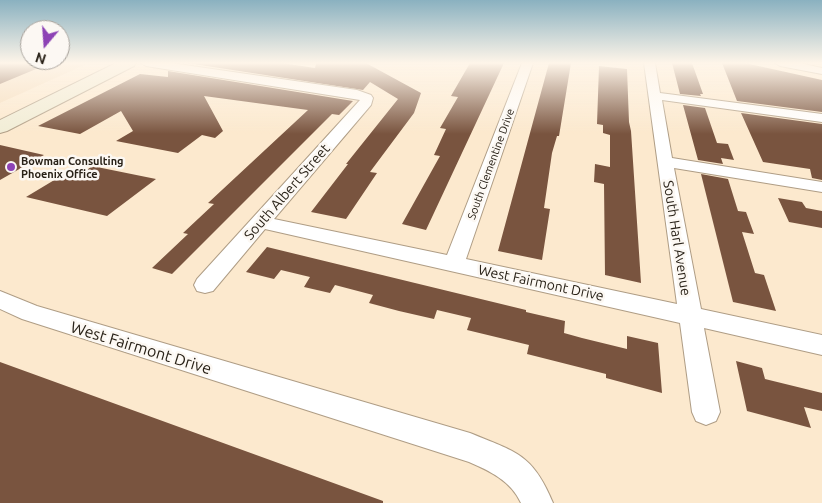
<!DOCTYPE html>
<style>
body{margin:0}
#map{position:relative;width:822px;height:503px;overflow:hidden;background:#fce9ce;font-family:Ubuntu,sans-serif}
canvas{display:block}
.north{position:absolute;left:20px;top:20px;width:50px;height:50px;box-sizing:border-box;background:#fcf8f3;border:1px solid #a8a29b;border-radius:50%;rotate:198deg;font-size:14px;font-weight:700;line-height:20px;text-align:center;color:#292218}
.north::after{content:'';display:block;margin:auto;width:18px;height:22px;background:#8d43b5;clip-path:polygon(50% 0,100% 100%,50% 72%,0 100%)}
</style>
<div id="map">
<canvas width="822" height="503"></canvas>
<div class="north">N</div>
</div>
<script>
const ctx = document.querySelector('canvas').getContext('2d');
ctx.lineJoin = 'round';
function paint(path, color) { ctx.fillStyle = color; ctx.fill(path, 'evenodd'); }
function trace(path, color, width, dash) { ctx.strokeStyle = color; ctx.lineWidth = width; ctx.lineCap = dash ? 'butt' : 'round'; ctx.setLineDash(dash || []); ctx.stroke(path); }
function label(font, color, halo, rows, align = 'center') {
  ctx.font = font + ' Ubuntu,sans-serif'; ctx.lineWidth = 5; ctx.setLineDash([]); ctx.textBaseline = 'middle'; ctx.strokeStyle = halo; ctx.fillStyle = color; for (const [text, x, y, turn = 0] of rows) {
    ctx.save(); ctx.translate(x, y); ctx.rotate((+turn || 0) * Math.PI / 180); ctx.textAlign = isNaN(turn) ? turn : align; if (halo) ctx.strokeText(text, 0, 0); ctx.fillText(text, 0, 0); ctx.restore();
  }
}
paint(new Path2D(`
 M 0,63 L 89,63 L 0,103 Z`), '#f5ddbd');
paint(new Path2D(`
 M 0,63 L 48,63 L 48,64 L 0,84 Z
 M 187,63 L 282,63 L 315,68 L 316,63 L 366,63 L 421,93 L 414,113 L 370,172 L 377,173 L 346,219 L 311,212 L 348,164 L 346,164 L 398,99 L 370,82 L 363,90 Z
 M 470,63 L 504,63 L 426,230 L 402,224 L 440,156 L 434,155 L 446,129 L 440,128 L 458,97 L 451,96 Z
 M 549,63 L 571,63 L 559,136 L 557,136 L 552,153 L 544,208 L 550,209 L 542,260 L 498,251 Z
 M 672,63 L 692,63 L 703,94 L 700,94 L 701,96 L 680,94 Z
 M 722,63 L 745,63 L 822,80 L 822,112 L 737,101 Z
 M 599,66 L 627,69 L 629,122 L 631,131 L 641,283 L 605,275 L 604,184 L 594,182 L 595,164 L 610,167 L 610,135 L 603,133 L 603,125 L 597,124 Z
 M 168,71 L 353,101 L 339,115 L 332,114 L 172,274 L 152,268 L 188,234 L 183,233 L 214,204 L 208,203 L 308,110 L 204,96 L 223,131 L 215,138 L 202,135 L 178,153 L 116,141 L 133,131 L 121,111 L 80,134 L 38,126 L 140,74 L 168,77 Z
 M 683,105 L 705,108 L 717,143 L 728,144 L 734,160 L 721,158 L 723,164 L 698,160 Z
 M 741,113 L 822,124 L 822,180 L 812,178 L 810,169 L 763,162 Z
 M 0,145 L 44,155 L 0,180 Z
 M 92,166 L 156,179 L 107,216 L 26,197 L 66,173 L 73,174 L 81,169 L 87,170 Z
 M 701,174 L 728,179 L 738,211 L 746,212 L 754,234 L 742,232 L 755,273 L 764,275 L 776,311 L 733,302 Z
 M 778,198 L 802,202 L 806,208 L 822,211 L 822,228 L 789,222 Z
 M 267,247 L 526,310 L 526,312 L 565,321 L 564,333 L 582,338 L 627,349 L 627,336 L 658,343 L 662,393 L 606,378 L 606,374 L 527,354 L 529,345 L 467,330 L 471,318 L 437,310 L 434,319 L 399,311 L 369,303 L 373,295 L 335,285 L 330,293 L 304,287 L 310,277 L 281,270 L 274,279 L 246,272 Z
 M 736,361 L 762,368 L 765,379 L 822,393 L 822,411 L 804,407 L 811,428 L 747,411 Z
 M 0,362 L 383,501 L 383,503 L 0,503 Z`), '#79543f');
const minor = new Path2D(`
 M 141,63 L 171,63 L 357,90 L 371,95 L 373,98 L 371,105 L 274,219 L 447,255 L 522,63 L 533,63 L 466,259 L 677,304 L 644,63 L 655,63 L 660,93 L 822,114 L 822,122 L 662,100 L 672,158 L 822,182 L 822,192 L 674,168 L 701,309 L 822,335 L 822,355 L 704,328 L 720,412 L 716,421 L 706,425 L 696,421 L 692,412 L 680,323 L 265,229 L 213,291 L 205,293 L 197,291 L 194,285 L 197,279 L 360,100 L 146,66 Z
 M 775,63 L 800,63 L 822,68 L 822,74 L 780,66 Z
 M 0,291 L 37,306 L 470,433 C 516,452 533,454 553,503 L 521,503 C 511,481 490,471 469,462 L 22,319 L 0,309 Z`);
const secondary = new Path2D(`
 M 116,63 L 136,63 L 134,66 L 7,131 L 0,133 L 0,120 Z`);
trace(minor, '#af9d85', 2);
trace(secondary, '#af9d85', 2);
paint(minor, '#fff');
paint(secondary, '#f1edd6');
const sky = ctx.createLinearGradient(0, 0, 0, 134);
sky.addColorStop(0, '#8ab1c0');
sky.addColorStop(0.47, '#fef5e9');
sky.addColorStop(1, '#fef5e900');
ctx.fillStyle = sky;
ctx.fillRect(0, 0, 822, 134);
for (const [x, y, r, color] of [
 [11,167,5,"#8d43b5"]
]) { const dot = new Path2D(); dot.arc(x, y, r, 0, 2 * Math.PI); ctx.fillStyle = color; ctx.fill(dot); trace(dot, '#fcf8f3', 2); }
label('bold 11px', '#292218', '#fcf8f3', [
 ["Bowman Consulting",21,161],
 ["Phoenix Office",21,174]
], 'left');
label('11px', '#292218', '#fcf8f3', [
 ["South Clementine Drive",491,164,-70]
]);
label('14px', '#292218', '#fcf8f3', [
 ["South Albert Street",287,192,-49],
 ["South Harl Avenue",677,238,81],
 ["West Fairmont Drive",541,283,12]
]);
label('16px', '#292218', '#fcf8f3', [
 ["West Fairmont Drive",141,348,17]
]);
</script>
